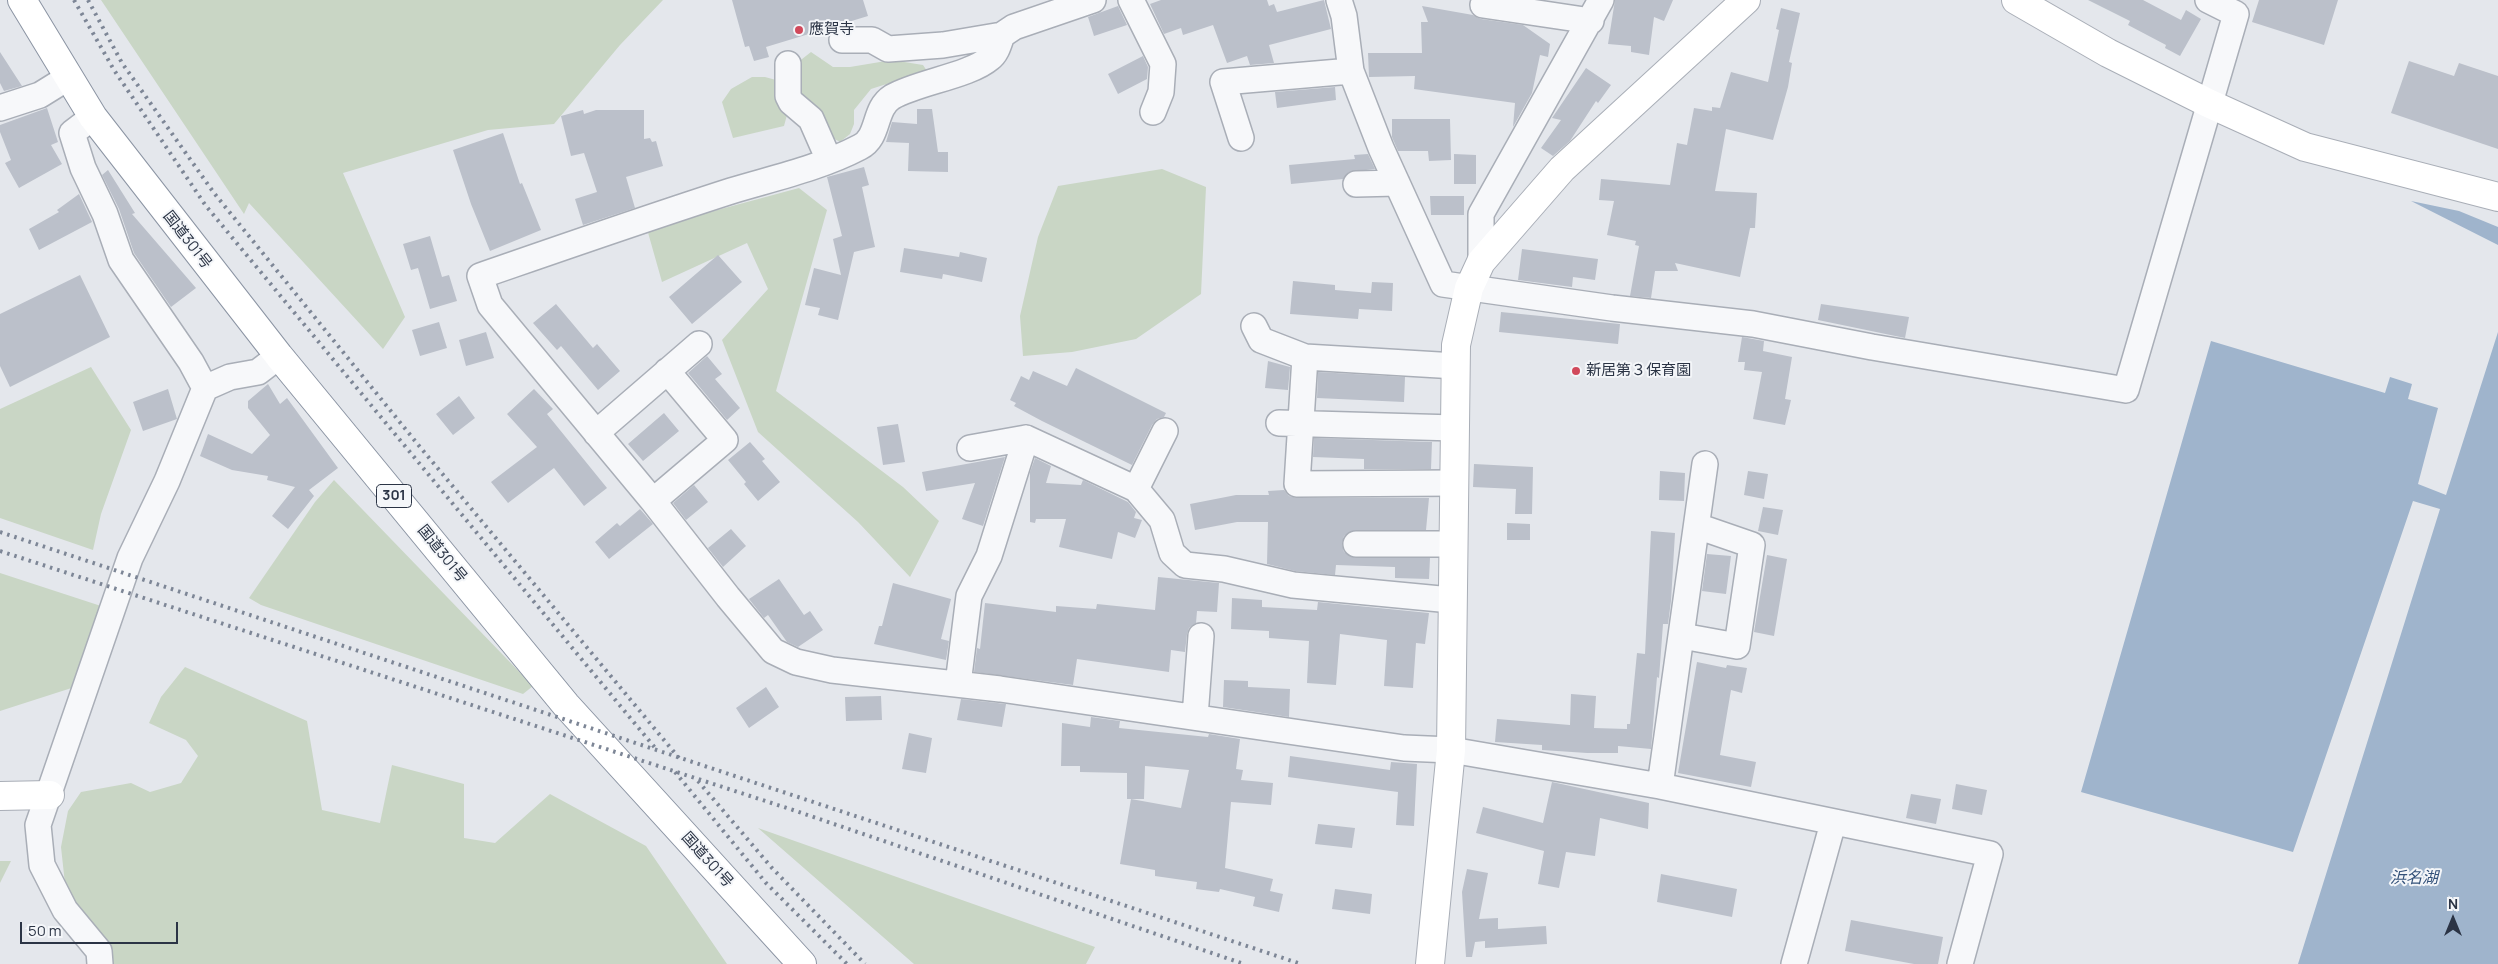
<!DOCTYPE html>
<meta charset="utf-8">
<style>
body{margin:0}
#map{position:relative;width:2498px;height:964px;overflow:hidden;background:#e4e7ec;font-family:Manrope,sans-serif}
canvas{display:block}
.north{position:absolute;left:2428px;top:894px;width:50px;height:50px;-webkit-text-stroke:4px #f4f6f9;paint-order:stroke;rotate:0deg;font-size:14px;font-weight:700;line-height:20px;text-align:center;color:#2b3445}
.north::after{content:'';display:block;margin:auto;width:18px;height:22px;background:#2b3445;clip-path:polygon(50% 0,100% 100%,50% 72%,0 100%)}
.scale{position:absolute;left:20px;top:922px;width:158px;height:22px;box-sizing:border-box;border:2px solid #2b3445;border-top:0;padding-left:6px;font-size:15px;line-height:18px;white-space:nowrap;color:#2b3445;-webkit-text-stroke:4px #f4f6f9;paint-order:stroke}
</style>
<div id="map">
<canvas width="2498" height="964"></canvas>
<div class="north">N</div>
<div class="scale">50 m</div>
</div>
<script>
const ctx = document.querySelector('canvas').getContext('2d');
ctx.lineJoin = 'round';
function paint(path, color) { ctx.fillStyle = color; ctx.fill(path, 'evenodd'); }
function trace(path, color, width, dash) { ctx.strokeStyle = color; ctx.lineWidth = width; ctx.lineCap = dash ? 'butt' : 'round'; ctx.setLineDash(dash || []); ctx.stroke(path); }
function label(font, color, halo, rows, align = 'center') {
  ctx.font = font + ' Manrope,"Noto Sans JP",sans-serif'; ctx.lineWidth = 4; ctx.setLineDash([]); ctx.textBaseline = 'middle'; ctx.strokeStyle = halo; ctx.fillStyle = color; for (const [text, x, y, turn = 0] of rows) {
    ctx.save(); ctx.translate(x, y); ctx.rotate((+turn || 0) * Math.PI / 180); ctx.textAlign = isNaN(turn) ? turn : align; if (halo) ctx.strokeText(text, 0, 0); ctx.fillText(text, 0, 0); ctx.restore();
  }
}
paint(new Path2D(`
 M 101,0 L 663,0 L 620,45 L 554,124 L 488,130 L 343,173 L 405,317 L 383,349 L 249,203 L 244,214 Z
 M 811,52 L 833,67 L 850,67 L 892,60 L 923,65 L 927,71 L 871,89 L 854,110 L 854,124 L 850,134 L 840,142 L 831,137 L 798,88 L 797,63 Z
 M 752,77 L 765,77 L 776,80 L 787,115 L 784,126 L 733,138 L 722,102 L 731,89 Z
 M 1162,169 L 1206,187 L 1201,294 L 1136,339 L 1072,352 L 1023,356 L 1020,316 L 1038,237 L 1058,186 Z
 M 799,188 L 827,210 L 776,391 L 903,487 L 939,521 L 910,577 L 858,522 L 758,432 L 722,340 L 768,289 L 747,243 L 662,282 L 647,229 Z
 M 91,367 L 131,430 L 101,514 L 93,550 L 0,518 L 0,409 Z
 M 334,480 L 533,686 L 523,694 L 261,605 L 249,598 L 315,502 Z
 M 0,573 L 101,606 L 87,683 L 0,711 Z
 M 185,667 L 307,721 L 322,810 L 380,823 L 392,765 L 464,784 L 464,838 L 495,843 L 550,794 L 646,846 L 727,964 L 111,964 L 66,893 L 61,847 L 68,811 L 81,792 L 131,783 L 150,792 L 181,783 L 198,756 L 186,740 L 149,723 L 161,697 Z
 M 758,828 L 1095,947 L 1086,964 L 914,964 Z
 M 0,861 L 11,861 L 0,883 Z`), '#c9d6c5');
paint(new Path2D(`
 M 2411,201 L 2459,211 L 2498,227 L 2498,245 Z
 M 2498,332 L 2498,964 L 2298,964 L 2440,509 L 2413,501 L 2293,852 L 2081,792 L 2211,341 L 2385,393 L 2390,377 L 2412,384 L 2408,399 L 2438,408 L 2418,484 L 2446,495 Z`), '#9fb4cc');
paint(new Path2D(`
 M 732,0 L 863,0 L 868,16 L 766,47 L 769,57 L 754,61 L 749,46 L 745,47 Z
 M 1161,0 L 1267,0 L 1269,6 L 1274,4 L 1277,12 L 1324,0 L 1331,29 L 1269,45 L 1274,63 L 1250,65 L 1247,56 L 1227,63 L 1213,25 L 1183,35 L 1181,28 L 1164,34 L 1150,4 Z
 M 1615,0 L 1673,0 L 1664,21 L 1654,17 L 1649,55 L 1631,52 L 1631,46 L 1608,44 Z
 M 2088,0 L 2143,0 L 2181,20 L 2186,10 L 2201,19 L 2180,56 L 2165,48 L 2166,45 L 2128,25 L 2130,21 Z
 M 2259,0 L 2338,0 L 2324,45 L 2252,22 Z
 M 1118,6 L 1127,25 L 1094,36 L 1088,17 Z
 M 1422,6 L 1473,15 L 1481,19 L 1523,25 L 1550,44 L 1548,57 L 1540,55 L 1532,93 L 1513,127 L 1515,103 L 1414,89 L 1415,76 L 1369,77 L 1368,53 L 1422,53 L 1421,22 L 1428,22 Z
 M 1781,8 L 1800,13 L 1789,62 L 1792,63 L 1788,87 L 1773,140 L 1726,129 L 1715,191 L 1757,193 L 1755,228 L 1750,228 L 1740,277 L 1675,263 L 1678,271 L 1655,271 L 1651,298 L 1630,296 L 1639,246 L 1635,245 L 1636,241 L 1607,235 L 1614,201 L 1599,200 L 1601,179 L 1670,185 L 1677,143 L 1687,145 L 1694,108 L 1712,111 L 1712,107 L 1720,108 L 1731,72 L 1768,82 L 1779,30 L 1776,29 Z
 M 0,52 L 22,86 L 4,91 L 0,83 Z
 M 1143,56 L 1148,67 L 1147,79 L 1118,94 L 1108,74 Z
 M 2409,61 L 2454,76 L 2459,63 L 2498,76 L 2498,149 L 2391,113 Z
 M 1586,68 L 1611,85 L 1598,103 L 1596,101 L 1570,141 L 1553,156 L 1541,148 L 1561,120 L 1552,118 Z
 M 1335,87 L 1336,100 L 1277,108 L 1275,92 Z
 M 47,108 L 58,142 L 51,145 L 62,164 L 19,188 L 5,163 L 11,160 L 0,132 L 0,125 Z
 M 917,109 L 932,109 L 938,152 L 948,152 L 948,172 L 908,171 L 909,143 L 886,142 L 892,122 L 917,124 Z
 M 583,110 L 584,114 L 596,110 L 644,110 L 644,139 L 650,138 L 652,142 L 656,141 L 663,166 L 626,177 L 635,208 L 583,225 L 575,199 L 597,192 L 584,153 L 571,156 L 561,116 Z
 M 1392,119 L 1450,119 L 1451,160 L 1429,161 L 1428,151 L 1398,151 L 1392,137 Z
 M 503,133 L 520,184 L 522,183 L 541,230 L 490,251 L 471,204 L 453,150 Z
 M 1368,154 L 1375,169 L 1349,172 L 1343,179 L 1291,184 L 1289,165 L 1355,159 L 1354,155 Z
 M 1454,154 L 1476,155 L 1476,184 L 1454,184 Z
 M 864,167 L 869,185 L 862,187 L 875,247 L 854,252 L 838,320 L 818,315 L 820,308 L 805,305 L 814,268 L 841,275 L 833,239 L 842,236 L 827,177 Z
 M 108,170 L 135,213 L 132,214 L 196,288 L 171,307 L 134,253 L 119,209 L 102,175 Z
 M 79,194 L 92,222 L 39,250 L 29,229 L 59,212 L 57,210 Z
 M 1430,196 L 1464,196 L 1464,215 L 1431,215 Z
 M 430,236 L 442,277 L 449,275 L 457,301 L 430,309 L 418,268 L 411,270 L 403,244 Z
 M 904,248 L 959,257 L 960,252 L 987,258 L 982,282 L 943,274 L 942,279 L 900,272 Z
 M 1522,249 L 1598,259 L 1595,280 L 1573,277 L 1572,287 L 1518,280 Z
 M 718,255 L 742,282 L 692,324 L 669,297 Z
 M 80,275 L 110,337 L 10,387 L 0,366 L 0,314 Z
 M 1293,281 L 1335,285 L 1335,290 L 1371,293 L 1372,282 L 1393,283 L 1392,311 L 1359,309 L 1358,319 L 1290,314 Z
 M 556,304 L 593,348 L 597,344 L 620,371 L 598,390 L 561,346 L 557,350 L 533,323 Z
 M 1821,304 L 1909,317 L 1905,338 L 1818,320 Z
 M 1501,312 L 1620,324 L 1618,344 L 1499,332 Z
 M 439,322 L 447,348 L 420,356 L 412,330 Z
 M 486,332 L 494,358 L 466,366 L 459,340 Z
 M 1742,337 L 1764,341 L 1763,351 L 1792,357 L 1785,399 L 1791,400 L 1785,425 L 1753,419 L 1762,372 L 1744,370 L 1745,362 L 1738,362 Z
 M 707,356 L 722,374 L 715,379 L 740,408 L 727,420 L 688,373 Z
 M 1268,361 L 1290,367 L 1288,390 L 1265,388 Z
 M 1076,368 L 1166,413 L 1164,417 L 1157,419 L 1152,425 L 1132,465 L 1042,421 L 1014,406 L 1016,403 L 1010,400 L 1021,376 L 1029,380 L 1033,371 L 1067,386 Z
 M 1318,372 L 1405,377 L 1404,402 L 1317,398 Z
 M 268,384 L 280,404 L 287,398 L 338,468 L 309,490 L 314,496 L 288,529 L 272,516 L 295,487 L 267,480 L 268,476 L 232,470 L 200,456 L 208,434 L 252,454 L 270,435 L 248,408 L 248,401 Z
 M 168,389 L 177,419 L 143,431 L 133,402 Z
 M 534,389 L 553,409 L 547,414 L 607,488 L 584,506 L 554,468 L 508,503 L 491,482 L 537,447 L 507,414 Z
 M 459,396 L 475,418 L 453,435 L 436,414 Z
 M 664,413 L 679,431 L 643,461 L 628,444 Z
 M 898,424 L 905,462 L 883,465 L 877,427 Z
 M 1314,438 L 1432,442 L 1431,469 L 1364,469 L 1364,459 L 1313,457 Z
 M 750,442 L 765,459 L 762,461 L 780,482 L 758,501 L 744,484 L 746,482 L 728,460 Z
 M 1005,457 L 983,526 L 962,519 L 975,483 L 926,491 L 922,472 Z
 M 1035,458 L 1051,466 L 1046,483 L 1081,485 L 1083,480 L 1128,502 L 1136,512 L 1134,518 L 1142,520 L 1135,538 L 1118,532 L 1112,559 L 1059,547 L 1066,519 L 1036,519 L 1035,523 L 1030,522 L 1030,472 Z
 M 1474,464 L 1533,467 L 1532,514 L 1515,514 L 1516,489 L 1473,487 Z
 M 1660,471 L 1685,473 L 1684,501 L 1659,500 Z
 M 1748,471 L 1768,474 L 1764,499 L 1744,495 Z
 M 694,485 L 708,502 L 686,520 L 673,503 Z
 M 1284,490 L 1289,496 L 1297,498 L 1429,498 L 1426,530 L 1356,530 L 1344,536 L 1342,544 L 1344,552 L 1356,558 L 1430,558 L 1429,579 L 1395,578 L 1395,567 L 1336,565 L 1335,575 L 1295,571 L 1267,564 L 1268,522 L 1237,522 L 1195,530 L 1190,504 L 1236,495 L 1269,495 L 1268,491 Z
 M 1763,507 L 1783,510 L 1778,535 L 1758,531 Z
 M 640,509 L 653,524 L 609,559 L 595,542 L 617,523 L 620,526 Z
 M 1507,523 L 1530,524 L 1530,540 L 1507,540 Z
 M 731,529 L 746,546 L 723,567 L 708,548 Z
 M 1651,531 L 1675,533 L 1671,601 L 1668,624 L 1663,624 L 1659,678 L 1657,677 L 1651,749 L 1618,746 L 1618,753 L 1587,753 L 1542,750 L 1542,745 L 1495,742 L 1497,719 L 1570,725 L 1571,694 L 1596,696 L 1594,728 L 1627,729 L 1627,724 L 1630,724 L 1637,653 L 1645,654 Z
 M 1707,554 L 1731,556 L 1726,594 L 1702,591 Z
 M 1767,555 L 1787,559 L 1774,636 L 1754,632 Z
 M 1158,577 L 1219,583 L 1217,612 L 1197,611 L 1196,623 L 1189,628 L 1187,634 L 1185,652 L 1171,650 L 1169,672 L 1077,659 L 1073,685 L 974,672 L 977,648 L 980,649 L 985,603 L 1056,612 L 1056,606 L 1096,609 L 1097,604 L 1155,610 Z
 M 779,579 L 804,615 L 810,611 L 823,630 L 798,647 L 787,642 L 768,615 L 764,618 L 749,599 Z
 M 893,583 L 951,599 L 941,639 L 949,641 L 946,660 L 874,644 L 879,626 L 882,626 Z
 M 1232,598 L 1262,600 L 1262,607 L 1317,610 L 1318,602 L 1429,613 L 1425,644 L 1416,643 L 1413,688 L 1384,686 L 1387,640 L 1340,634 L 1336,685 L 1307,683 L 1309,641 L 1269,638 L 1269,631 L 1231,629 Z
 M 1697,662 L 1726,668 L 1727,665 L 1747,668 L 1742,693 L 1731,690 L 1720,755 L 1756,762 L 1751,787 L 1678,773 Z
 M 1224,680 L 1248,681 L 1248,687 L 1290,689 L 1289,717 L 1223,707 Z
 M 766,687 L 779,707 L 749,728 L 736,708 Z
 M 881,696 L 882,720 L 846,721 L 845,697 Z
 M 961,699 L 1006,704 L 1002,727 L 957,720 Z
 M 1091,717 L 1120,721 L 1119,728 L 1208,737 L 1209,734 L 1240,739 L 1236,769 L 1243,770 L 1241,780 L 1273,783 L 1271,805 L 1231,802 L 1225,868 L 1273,879 L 1270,891 L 1283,894 L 1279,912 L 1253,906 L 1255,897 L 1220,889 L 1219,892 L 1196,889 L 1197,882 L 1155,876 L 1155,870 L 1120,864 L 1131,799 L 1181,808 L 1189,770 L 1145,766 L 1144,799 L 1127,799 L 1127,773 L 1080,772 L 1080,766 L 1061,766 L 1062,723 L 1090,727 Z
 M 909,733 L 932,738 L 926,773 L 902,769 Z
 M 1290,756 L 1390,770 L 1391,762 L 1417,764 L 1414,826 L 1396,825 L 1398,792 L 1288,777 Z
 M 1552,782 L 1649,803 L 1648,829 L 1600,818 L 1595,856 L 1566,852 L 1559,888 L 1538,884 L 1544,851 L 1476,833 L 1483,807 L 1543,823 Z
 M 1956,784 L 1987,790 L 1982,815 L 1952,809 Z
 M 1911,794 L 1941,799 L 1936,824 L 1906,818 Z
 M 1318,824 L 1355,828 L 1352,848 L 1315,844 Z
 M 1467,869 L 1488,873 L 1479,919 L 1498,918 L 1498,929 L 1546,926 L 1547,944 L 1485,948 L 1485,941 L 1475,942 L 1472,957 L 1466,957 L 1462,892 Z
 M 1661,874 L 1737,889 L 1732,917 L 1657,902 Z
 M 1335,889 L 1372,894 L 1370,914 L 1332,909 Z
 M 1851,920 L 1943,937 L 1938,964 L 1914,964 L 1845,951 Z`), '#bbc0ca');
const street = new Path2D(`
 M 1131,0 L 1163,64 L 1161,92 L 1153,112
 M 1339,0 L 1344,16 L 1351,71 L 1381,148 L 1443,284 L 1612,308 L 1753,324 L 1872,347 L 2126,390 L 2236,14 L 2208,0
 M 1483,5 L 1591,21
 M 1002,35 C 999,43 997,53 990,58 C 969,76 918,82 892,97 C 873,109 880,137 860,147 C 820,168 774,178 731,191 C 647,218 564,247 480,276 L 490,305 L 653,501 L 728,597 L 773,651 L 796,662 L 832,670 L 1000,689 L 1404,748 L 1451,750 L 1660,786
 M 842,40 L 872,40 L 888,49 L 943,45 L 1002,35 L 1014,27 L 1093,0
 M 788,64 L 788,96 L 791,102 L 811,119 L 829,160
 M 0,108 L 40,95 L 69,77
 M 93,117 L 72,133 L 83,168 L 105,214 L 121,260 L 191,362 L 205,388
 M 1241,138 L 1223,82 L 1351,71
 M 1356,184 L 1397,183
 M 1481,262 L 1481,214 L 1601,0
 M 1254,326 L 1261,340 L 1305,357 L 1456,366
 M 1305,357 L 1297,484 L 1454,483
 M 1279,423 L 1455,428
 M 596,433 L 699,344
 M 970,448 L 1026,438
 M 1705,464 L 1660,786 L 1990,854 L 1960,964
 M 1136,489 L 1165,431
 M 653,501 L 725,440 L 667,371
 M 1356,544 L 1452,544
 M 1682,636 L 1737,646 L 1752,545 L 1697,526
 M 958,684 L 969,596 L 989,556 L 1026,438 L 1136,489 L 1162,520 L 1172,553 L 1185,565 L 1224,569 L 1293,585 L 1451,600
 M 1195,717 L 1201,636
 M 100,964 L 99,951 L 65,910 L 42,865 L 38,825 L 130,558 L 167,481 L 205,388 L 230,377 L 258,372 L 279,356
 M 1794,964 L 1833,823`);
const secondary = new Path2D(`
 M 2016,0 L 2108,53 L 2208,103 L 2305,147 L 2498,197
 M 0,796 L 50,795
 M 1430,964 L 1451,750 L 1456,345 L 1469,288 L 1481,262 L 1562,169 L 1746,0`);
const highway = new Path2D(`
 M 22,0 L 93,117 L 279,356 L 566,705 L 802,964`);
trace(street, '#a9aeb7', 28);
trace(secondary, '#a9aeb7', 30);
trace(highway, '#8b94a3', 30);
trace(street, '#f7f8fa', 25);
trace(secondary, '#fff', 28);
trace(highway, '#fff', 28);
trace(new Path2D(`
 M 74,0 L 114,70 L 206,206 L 656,749
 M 88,0 L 122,63 L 214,193 L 420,447 L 679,758
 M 0,532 L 1301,964
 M 0,551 L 793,810 L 1244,964
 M 675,772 L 766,883 L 847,964
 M 698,781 L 772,868 L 865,964`), '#7d8696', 4, [2.5, 5]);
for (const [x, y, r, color] of [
 [799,30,5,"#d1495b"],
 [1576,371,5,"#d1495b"]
]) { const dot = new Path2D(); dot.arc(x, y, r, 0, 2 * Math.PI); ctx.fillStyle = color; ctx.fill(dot); trace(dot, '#f4f6f9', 2); }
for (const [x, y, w] of [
 [394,496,35]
]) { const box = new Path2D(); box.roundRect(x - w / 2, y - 11.5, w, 23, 4); ctx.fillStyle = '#f4f6f9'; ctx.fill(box); trace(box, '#2b3445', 1); }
label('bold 14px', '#2b3445', null, [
 ["301",394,496]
]);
label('15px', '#2b3445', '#f4f6f9', [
 ["應賀寺",809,30],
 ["新居第３保育園",1586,371]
], 'left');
label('15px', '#2b3445', '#f4f6f9', [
 ["国道301号",187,240,52],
 ["国道301号",442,554,51],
 ["国道301号",707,860,48]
]);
label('italic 16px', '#34527a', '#f4f6f9', [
 ["浜名湖",2414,879]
]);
</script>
